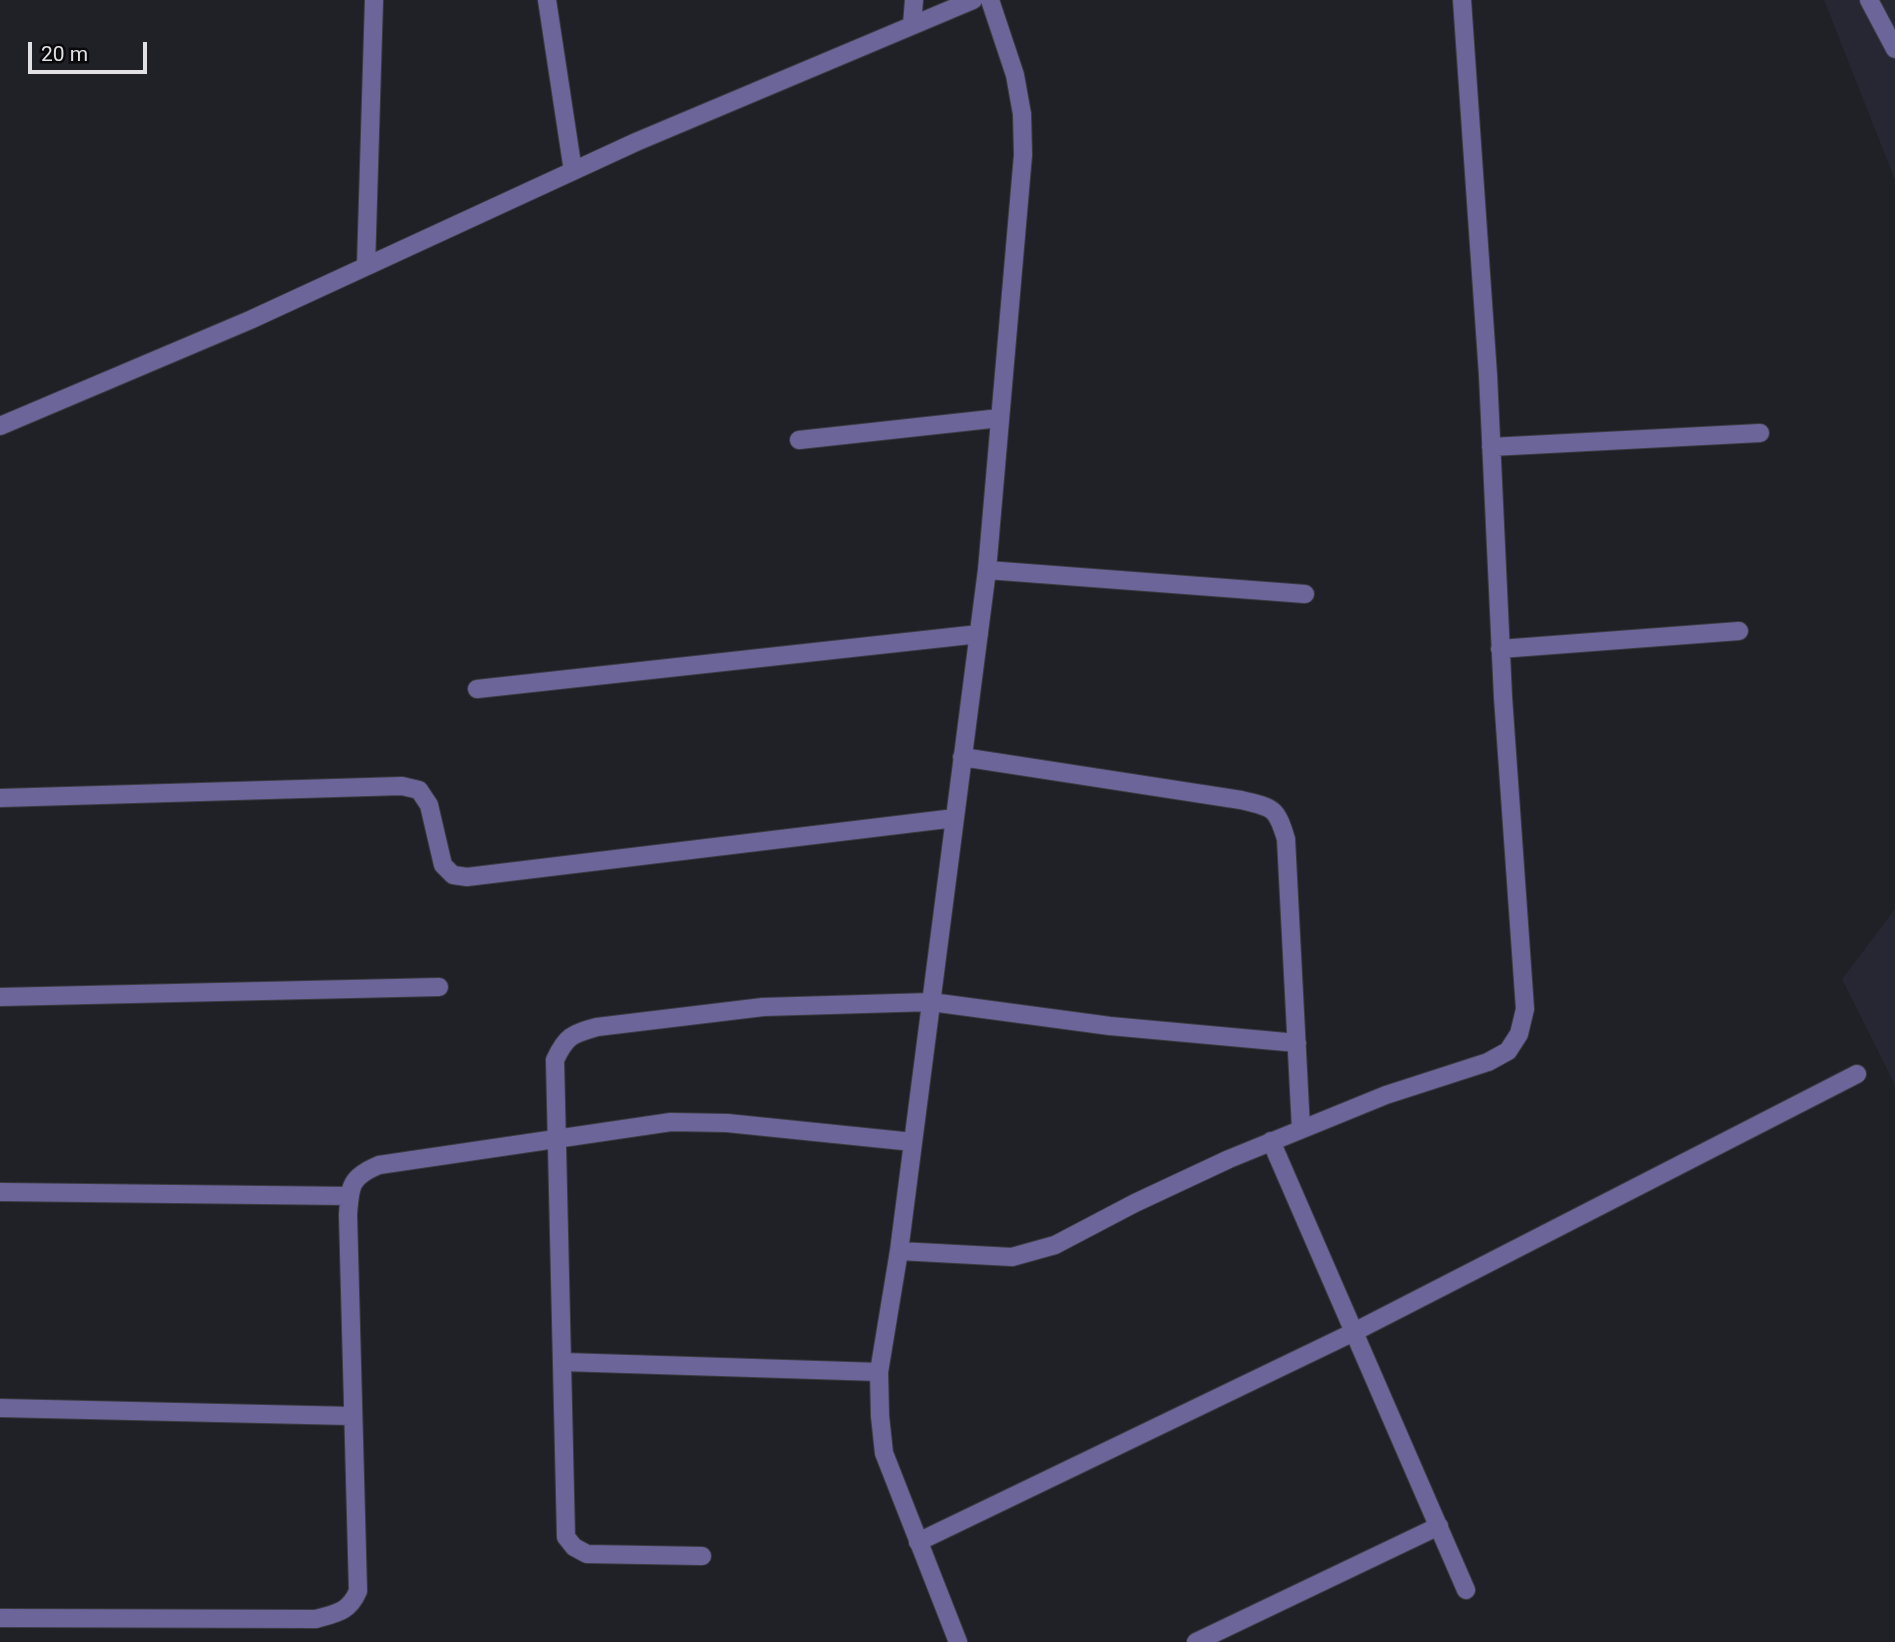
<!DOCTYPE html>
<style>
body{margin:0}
#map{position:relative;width:1895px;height:1642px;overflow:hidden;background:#202027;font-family:Roboto,sans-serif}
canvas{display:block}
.scale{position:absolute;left:28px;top:42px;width:119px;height:32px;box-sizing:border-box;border:4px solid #e0e0e5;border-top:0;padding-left:9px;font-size:21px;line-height:24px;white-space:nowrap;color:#e0e0e5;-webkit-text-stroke:5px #0a0a0d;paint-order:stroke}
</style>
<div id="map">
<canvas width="1895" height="1642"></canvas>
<div class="scale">20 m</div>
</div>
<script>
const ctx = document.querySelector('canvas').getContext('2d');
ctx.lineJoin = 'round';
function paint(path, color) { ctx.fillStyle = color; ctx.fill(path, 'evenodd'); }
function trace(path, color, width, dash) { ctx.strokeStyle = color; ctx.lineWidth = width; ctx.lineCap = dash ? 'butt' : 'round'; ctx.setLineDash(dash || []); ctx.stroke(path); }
paint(new Path2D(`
 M 1824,0 L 1895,0 L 1895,180 Z
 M 1895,909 L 1895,1085 L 1842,979 Z`), '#272633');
const minor = new Path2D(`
 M 547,0 L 573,171
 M 1869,0 L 1895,49
 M 912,25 L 914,0
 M 366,266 L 374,0
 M 0,426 L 250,320 L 636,142 L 973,0
 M 799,440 L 1000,418
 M 1491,447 L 1760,433
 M 987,570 L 1305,594
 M 1500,649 L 1739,631
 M 477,689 L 979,634
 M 962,757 L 1241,800 C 1273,808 1276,806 1286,839 L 1301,1129
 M 0,798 L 402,786 L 419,790 L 429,805 L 443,865 L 453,875 L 467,877 L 955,818
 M 0,997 L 439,987
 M 1271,1141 L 1466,1590
 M 0,1192 L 349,1196
 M 899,1251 L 1012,1257 L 1055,1245 L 1135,1203 L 1229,1159 L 1386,1095 L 1488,1062 L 1508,1051 L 1519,1034 L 1525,1009 L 1503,697 L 1488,375 L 1462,0
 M 564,1362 L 879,1372
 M 0,1408 L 351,1416
 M 918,1542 L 1354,1332 L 1857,1074
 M 702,1556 L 587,1554 L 574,1547 L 566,1537 L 555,1060 C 566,1036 572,1034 597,1027 L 763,1007 L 931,1002 L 1110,1026 L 1297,1043
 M 0,1618 L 316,1619 C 337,1613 349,1612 358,1591 L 348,1215 C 350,1186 350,1177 379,1165 L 671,1122 L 727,1123 L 913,1142
 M 958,1642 L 884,1453 L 880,1416 L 879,1372 L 899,1251 L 987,570 L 1023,155 L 1022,114 L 1015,75 L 990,0
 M 1196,1642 L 1439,1526`);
trace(minor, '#3b3b42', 20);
trace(minor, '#6b659a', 18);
</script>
